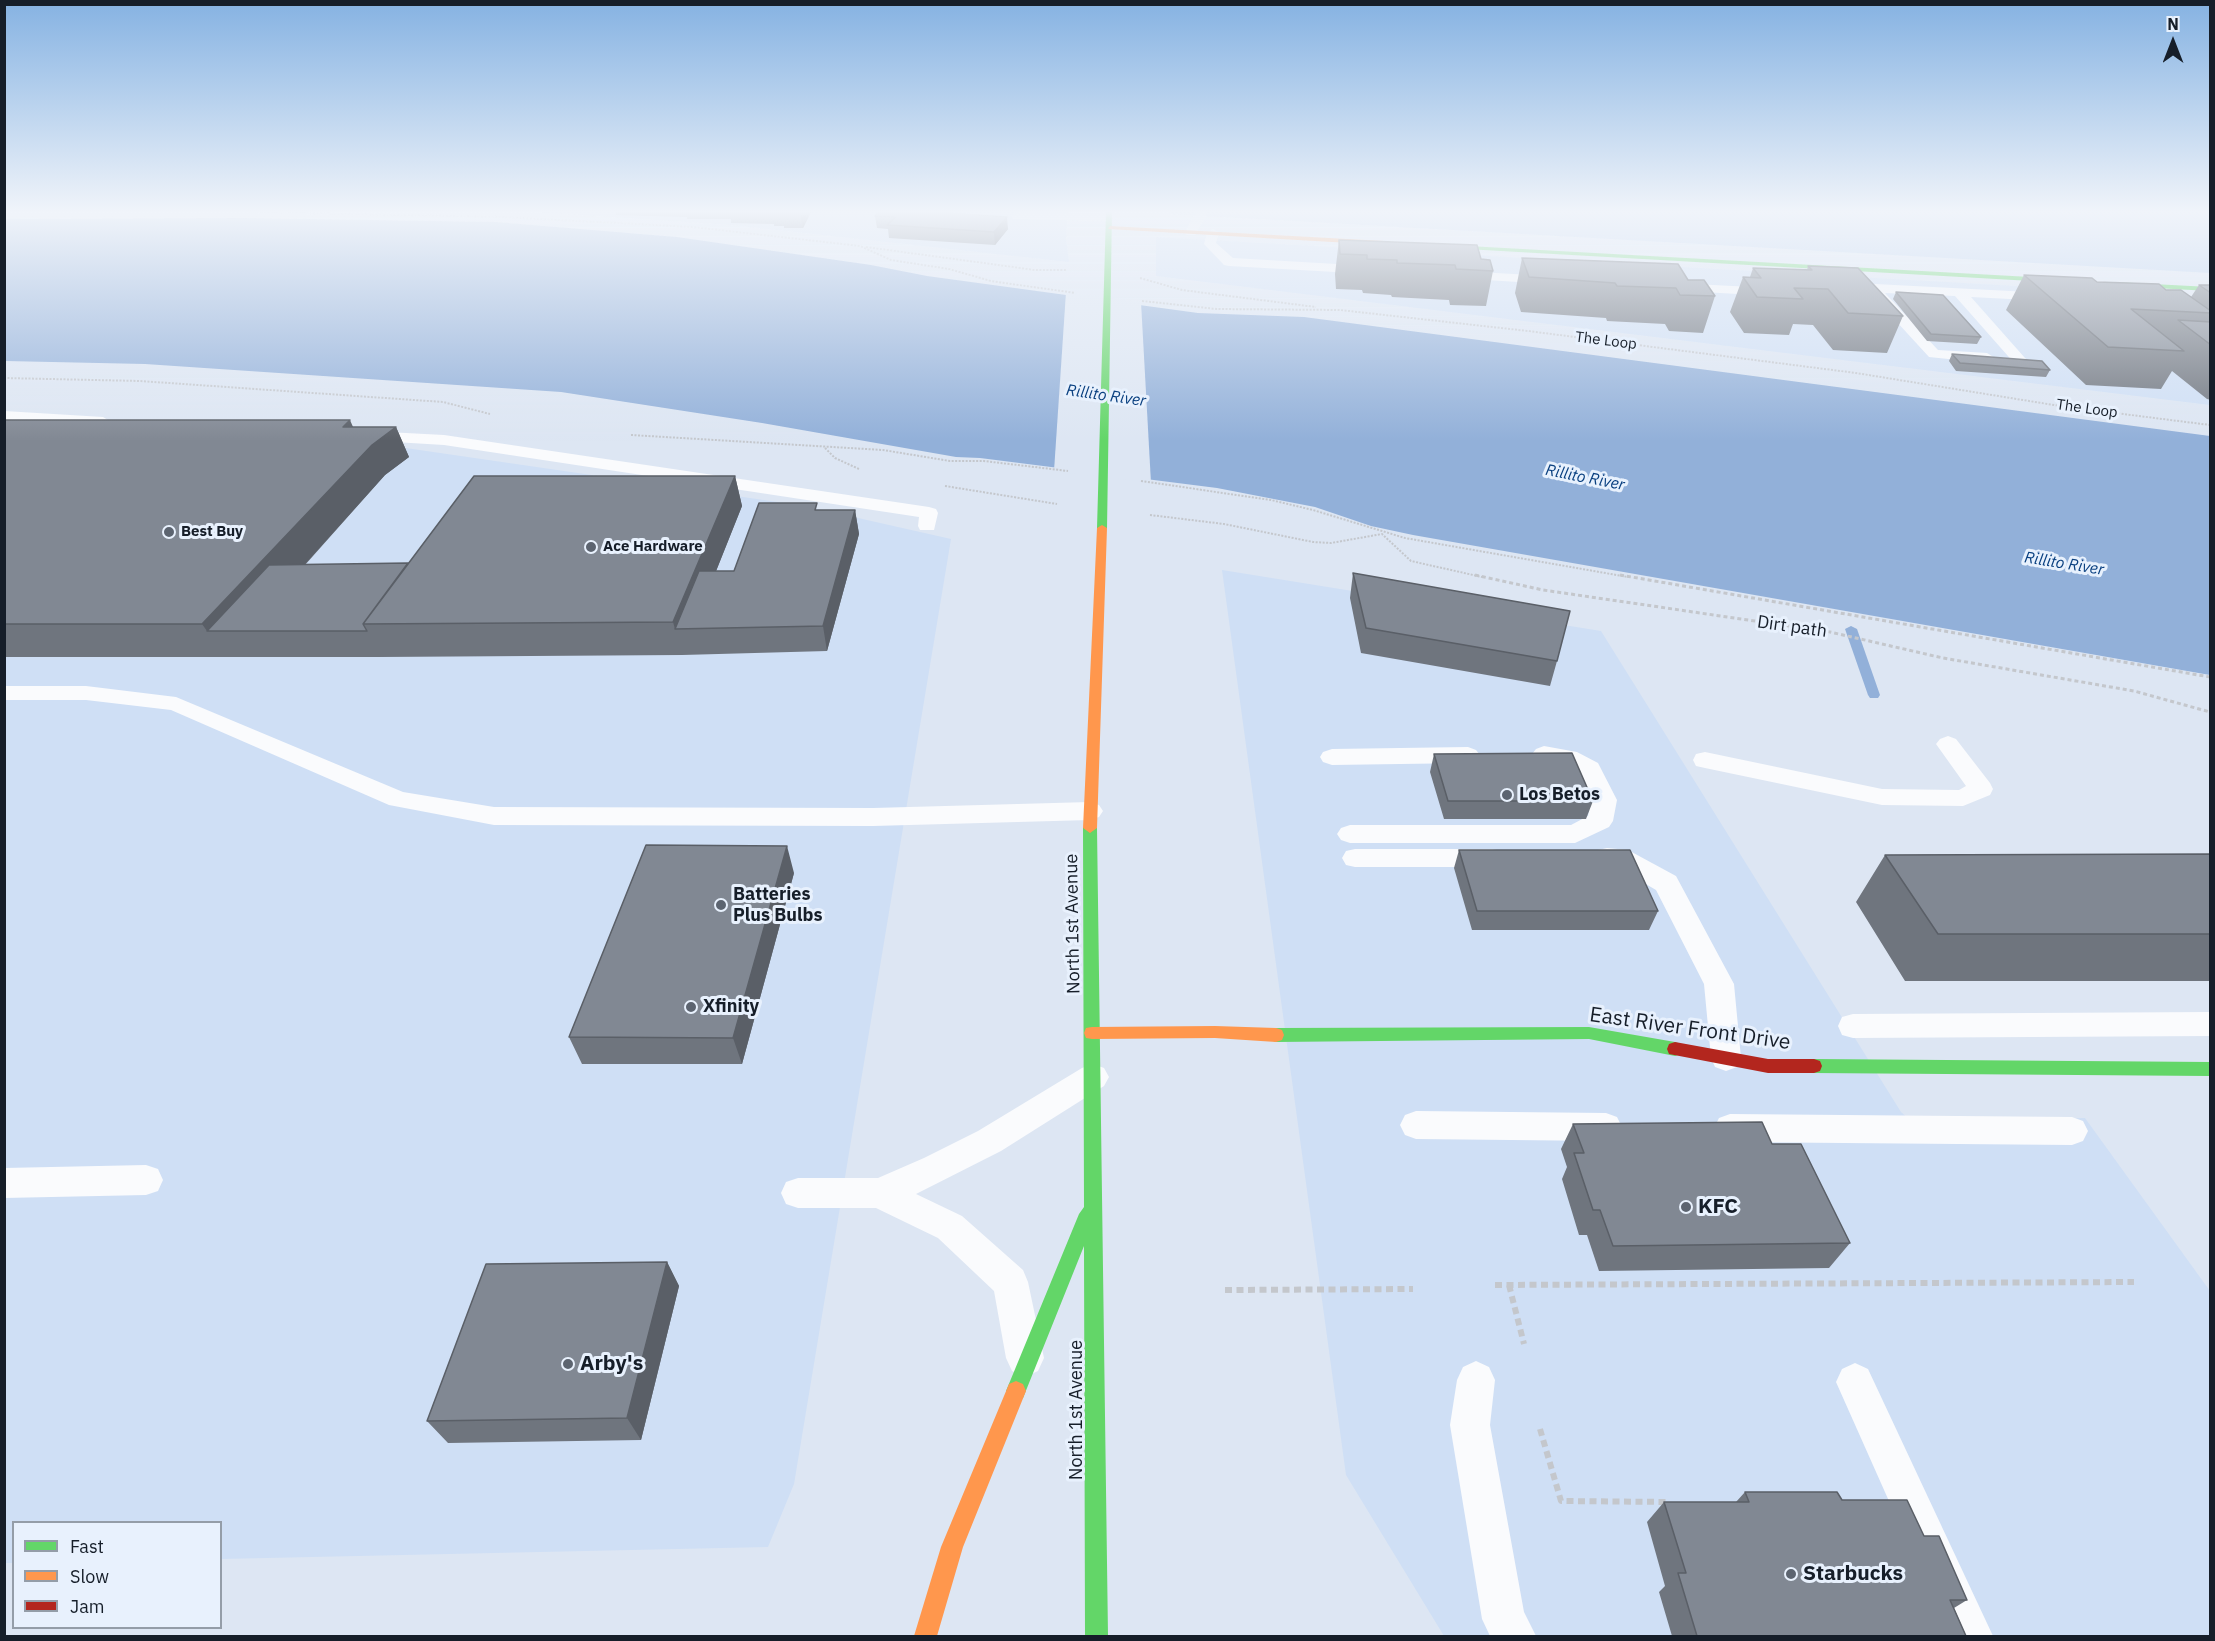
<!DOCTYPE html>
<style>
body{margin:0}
#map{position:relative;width:2215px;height:1641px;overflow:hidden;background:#dde6f3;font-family:"IBM Plex Sans",sans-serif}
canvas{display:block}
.frame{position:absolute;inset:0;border:6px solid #161e29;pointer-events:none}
.legend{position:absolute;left:12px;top:1521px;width:210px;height:108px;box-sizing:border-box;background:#e8f1fd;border:2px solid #949da8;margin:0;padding:8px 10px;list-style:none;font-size:18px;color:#161e29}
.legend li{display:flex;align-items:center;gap:12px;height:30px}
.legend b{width:30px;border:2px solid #949da8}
.north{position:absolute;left:2143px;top:12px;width:60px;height:60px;-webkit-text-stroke:4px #e8f1fd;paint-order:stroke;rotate:0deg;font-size:16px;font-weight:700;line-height:24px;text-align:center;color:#161e29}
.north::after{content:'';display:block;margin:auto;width:21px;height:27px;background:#161e29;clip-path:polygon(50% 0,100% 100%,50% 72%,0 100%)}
</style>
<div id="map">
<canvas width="2215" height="1641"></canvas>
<div class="frame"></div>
<ul class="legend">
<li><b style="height:8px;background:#63d668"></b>Fast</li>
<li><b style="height:8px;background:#ff974d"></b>Slow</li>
<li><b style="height:8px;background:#b3261e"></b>Jam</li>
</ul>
<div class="north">N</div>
</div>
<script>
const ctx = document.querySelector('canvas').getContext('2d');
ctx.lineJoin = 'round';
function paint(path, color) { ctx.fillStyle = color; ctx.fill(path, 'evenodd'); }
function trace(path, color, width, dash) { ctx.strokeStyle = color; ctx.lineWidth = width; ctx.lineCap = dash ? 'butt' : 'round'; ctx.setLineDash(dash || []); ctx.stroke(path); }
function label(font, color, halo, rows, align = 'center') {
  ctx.font = font + ' "IBM Plex Sans",sans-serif'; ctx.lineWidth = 6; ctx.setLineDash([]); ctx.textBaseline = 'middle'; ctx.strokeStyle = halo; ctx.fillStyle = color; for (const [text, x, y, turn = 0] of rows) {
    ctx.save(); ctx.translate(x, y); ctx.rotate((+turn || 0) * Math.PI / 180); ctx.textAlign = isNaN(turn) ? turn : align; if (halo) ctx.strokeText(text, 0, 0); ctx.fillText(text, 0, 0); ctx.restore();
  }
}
paint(new Path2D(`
 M 535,212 L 1068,212 L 1066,238 L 1069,262 L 731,225 Z
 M 1156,237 L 2210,297 L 2210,405 L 1156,276 Z
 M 5,432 L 385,445 L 805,506 L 951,539 L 794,1484 L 768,1547 L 221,1559 L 220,1522 L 14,1522 L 13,1563 L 5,1563 Z
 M 1222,570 L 1601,631 L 1901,1112 L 1912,1122 L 2085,1118 L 2210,1291 L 2210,1636 L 1444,1636 L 1346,1475 Z`), '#cfdff5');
paint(new Path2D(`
 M 1169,212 L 2210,212 L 2210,273 L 1169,214 Z`), '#b9d0ef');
paint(new Path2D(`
 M 243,218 L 496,222 L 677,237 L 871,265 L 927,276 L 1198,313 L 1304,317 L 2210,436 L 2210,675 L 1413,535 L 1371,526 L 1315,507 L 1217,488 L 980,458 L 956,457 L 762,423 L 561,392 L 145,364 L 5,361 L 5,219 Z`), '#92b0d9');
paint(new Path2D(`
 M 1066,292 L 1141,302 L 1151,483 L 1054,471 Z`), '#dde6f3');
paint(new Path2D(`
 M 1851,626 L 1857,629 L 1880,695 L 1878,698 L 1870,698 L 1868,695 L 1845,629 Z`), '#92b0d9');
trace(new Path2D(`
 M 250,212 L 502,217 L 693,227 L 860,246 L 891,260 L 949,269 L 991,281 L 1075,293
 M 866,247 L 1035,270 L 1066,270
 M 1140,278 L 1182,290 L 1316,307
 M 1142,301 L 1217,309 L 1340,310 L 1528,331 L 1856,373 L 2060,406 L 2210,425
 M 4,378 L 140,381 L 443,402 L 490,414
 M 631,435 L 883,450 L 950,461 L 984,461 L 1068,471
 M 825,448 L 835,458 L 859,469
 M 1141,481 L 1271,500 L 1313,510 L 1405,538 L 1628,577
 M 945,486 L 1057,504
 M 1150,515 L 1224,524 L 1313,542 L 1331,543 L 1382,534 L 1411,561 L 1482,577`), '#c4c7cc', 2, [2, 1.5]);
trace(new Path2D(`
 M 1475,575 L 1543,590 L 1830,632 L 1943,658 L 2134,691 L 2210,712
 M 1620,575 L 2210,677`), '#c4c7cc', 3, [4, 3]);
trace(new Path2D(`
 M 1495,1285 L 2134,1282
 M 1509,1285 L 1524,1344
 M 1225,1290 L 1413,1289
 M 1540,1429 L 1561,1501 L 1668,1502`), '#c4c7cc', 6, [7, 4.5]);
paint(new Path2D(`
 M 1017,212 L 1109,213 L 1115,217 L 1109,221 L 1013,219 L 1011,216 Z
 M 1196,212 L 1208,212 L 1195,235 L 1187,235 L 1185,232 Z
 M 1213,229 L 1219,233 L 1216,243 L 1233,258 L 1371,266 L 1378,270 L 1371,274 L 1229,266 L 1224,265 L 1204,244 L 1207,233 Z
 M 1458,271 L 1551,276 L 1558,280 L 1551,284 L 1453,278 L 1451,275 Z
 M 1674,283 L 1772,288 L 1779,292 L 1772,296 L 1669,290 L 1667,287 L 1669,284 Z
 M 1875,284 L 2049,293 L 2056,297 L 2049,301 L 1971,297 L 2025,358 L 2028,361 L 2025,364 L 2015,364 L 1955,296 L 1885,293 L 1938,350 L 1987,353 L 1995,358 L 1987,363 L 1929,357 L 1874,297 L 1874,292 L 1868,288 Z
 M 4,411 L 103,417 L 111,422 L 103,427 L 4,421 Z
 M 367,431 L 444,435 L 929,507 L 936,509 L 938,513 L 934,530 L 920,530 L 918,526 L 919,517 L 444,445 L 361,440 L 359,436 L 361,432 Z
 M 4,686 L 86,686 L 176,697 L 403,792 L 494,807 L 873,808 L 1090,802 L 1099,805 L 1103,811 L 1099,817 L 1090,820 L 873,826 L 494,825 L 389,805 L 171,710 L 86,700 L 4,700 Z
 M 1948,736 L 1956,739 L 1990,783 L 1993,789 L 1990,795 L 1963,806 L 1882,805 L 1705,768 L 1696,766 L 1693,760 L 1696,754 L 1705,752 L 1882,789 L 1959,790 L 1966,786 L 1936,744 L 1940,739 Z
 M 1544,746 L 1577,752 L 1598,763 L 1617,800 L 1613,821 L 1609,827 L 1575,843 L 1350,843 L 1341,840 L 1337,834 L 1341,828 L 1350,825 L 1571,825 L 1588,816 C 1593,795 1586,774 1564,765 C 1556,761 1545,762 1536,759 L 1532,754 L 1536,749 Z
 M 1468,747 L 1476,750 L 1480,755 L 1476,760 L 1468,763 L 1332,765 L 1323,762 L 1320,757 L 1323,752 L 1332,749 Z
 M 1607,848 L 1628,850 L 1676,876 L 1734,984 L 1741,1058 L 1737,1067 L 1726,1071 L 1715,1067 L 1711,1058 L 1704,984 L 1656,890 L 1615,866 L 1598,864 L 1594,857 L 1598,850 Z
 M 1355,849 L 1492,849 L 1501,851 L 1505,858 L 1501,865 L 1492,867 L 1355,867 L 1346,865 L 1342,858 L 1346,851 Z
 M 2210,1012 L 2210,1036 L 1853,1038 L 1842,1035 L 1838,1026 L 1842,1017 L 1853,1014 Z
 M 1093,1064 L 1104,1068 L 1109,1077 L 1104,1086 L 1001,1151 L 916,1194 L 962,1216 L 1023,1270 L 1028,1282 L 1044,1358 L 1038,1371 L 1025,1377 L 1012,1371 L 1006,1358 L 994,1291 L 938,1238 L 876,1208 L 798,1208 L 786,1204 L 781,1193 L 786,1182 L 798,1178 L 878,1178 L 924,1158 L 978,1131 L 1082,1068 Z
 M 1416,1111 L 1606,1113 L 1617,1117 L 1622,1127 L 1617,1137 L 1606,1141 L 1416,1139 L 1405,1135 L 1400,1125 L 1405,1115 Z
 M 1730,1114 L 2072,1117 L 2083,1121 L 2088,1131 L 2083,1141 L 2072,1145 L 1730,1142 L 1719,1138 L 1714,1128 L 1719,1118 Z
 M 146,1165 L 158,1169 L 163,1180 L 158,1191 L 146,1195 L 4,1198 L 4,1168 Z
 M 1476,1361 L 1489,1367 L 1495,1380 L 1490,1425 L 1524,1612 L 1536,1636 L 1490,1636 L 1482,1619 L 1450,1425 L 1457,1380 L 1463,1367 Z
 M 1855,1363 L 1868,1369 L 1993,1636 L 1949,1636 L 1836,1382 L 1842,1369 Z`), '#fafbfd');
paint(new Path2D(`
 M 1106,212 L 1112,212 L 1107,528 L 1102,531 L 1097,528 Z
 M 1432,244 L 2067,279 L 2071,281 L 2067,283 L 1430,247 Z
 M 2115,282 L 2210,287 L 2210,291 L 2118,286 L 2115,286 Z
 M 1090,823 L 1097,828 L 1108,1636 L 1085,1636 L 1084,1246 L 1023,1398 L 1016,1401 L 1009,1398 L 1006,1391 L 1079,1214 L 1084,1207 L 1083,828 Z
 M 1589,1027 L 1675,1042 L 1681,1044 L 1683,1049 L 1681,1054 L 1675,1056 L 1589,1039 L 1276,1042 L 1270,1040 L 1268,1035 L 1270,1030 L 1276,1028 Z
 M 1814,1059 L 2210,1062 L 2210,1076 L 1814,1073 L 1808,1071 L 1806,1066 L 1808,1061 Z`), '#63d668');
paint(new Path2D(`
 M 1110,226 L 1384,241 L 1387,243 L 1384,245 L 1108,229 Z
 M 1102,525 L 1107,528 L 1097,828 L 1090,833 L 1083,828 L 1097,528 Z
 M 1215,1026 L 1276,1028 L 1282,1030 L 1284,1035 L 1282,1040 L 1276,1042 L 1215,1038 L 1092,1039 L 1086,1038 L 1084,1033 L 1086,1028 L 1092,1027 Z
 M 1016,1381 L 1023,1384 L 1026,1391 L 963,1547 L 937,1636 L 914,1636 L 941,1547 L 1009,1384 Z`), '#ff974d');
paint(new Path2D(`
 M 1675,1042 L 1768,1059 L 1814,1059 L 1820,1061 L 1822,1066 L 1820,1071 L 1814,1073 L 1768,1073 L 1669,1054 L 1667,1049 L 1669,1044 Z`), '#b3261e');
paint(new Path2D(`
 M 595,212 L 811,212 L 803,228 L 784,228 L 784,226 L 774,226 L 774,224 L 731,223 L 731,219 L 687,219 L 687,217 L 616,215 L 616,212 Z
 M 879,212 L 1008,229 L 995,245 L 889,238 L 888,229 L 877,228 L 875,216 Z
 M 1339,240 L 1481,259 L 1493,271 L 1486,306 L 1450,305 L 1449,300 L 1392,297 L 1391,295 L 1363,293 L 1362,290 L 1336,289 L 1335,274 Z
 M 1522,258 L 1688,280 L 1715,296 L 1703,333 L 1669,331 L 1665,324 L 1607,321 L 1606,318 L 1521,312 L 1515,293 Z
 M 1808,266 L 1903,316 L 1887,353 L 1833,350 L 1813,325 L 1793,324 L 1789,335 L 1744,333 L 1730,312 L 1743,277 L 1750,277 L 1753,268 L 1807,270 Z
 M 2024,275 L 2097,282 L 2166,290 L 2191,297 L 2199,285 L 2211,285 L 2211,400 L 2207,399 L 2172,371 L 2161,389 L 2086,385 L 2006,310 Z
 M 1896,292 L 1981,337 L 1977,344 L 1927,341 L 1893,299 Z
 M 1952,354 L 2050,370 L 2046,377 L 1956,371 L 1949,361 Z
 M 4,420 L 353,427 L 396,427 L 409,457 L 385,475 L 305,565 L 408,563 L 735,476 L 742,506 L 716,571 L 734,571 L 819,510 L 855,510 L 859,534 L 827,651 L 682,655 L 379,657 L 4,657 Z
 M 1353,573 L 1557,661 L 1550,686 L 1361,653 L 1350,598 Z
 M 1434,754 L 1593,801 L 1586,819 L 1444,819 L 1430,772 Z
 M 1459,850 L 1658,911 L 1649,930 L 1472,930 L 1454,868 Z
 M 2211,854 L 2211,981 L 1905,981 L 1856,902 L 1885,855 Z
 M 794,873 L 742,1064 L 582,1064 L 569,1037 Z
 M 1573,1124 L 1772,1144 L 1850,1243 L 1829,1268 L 1599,1271 L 1587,1235 L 1579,1235 L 1562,1179 L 1567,1167 L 1561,1149 Z
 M 667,1262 L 679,1286 L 641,1440 L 448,1443 L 427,1421 Z
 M 1745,1492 L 1842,1500 L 1924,1536 L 1967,1600 L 1954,1608 L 1966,1636 L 1672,1636 L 1659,1592 L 1665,1586 L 1647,1522 L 1664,1502 L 1736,1502 Z`), '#6f757e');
paint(new Path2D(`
 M 800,212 L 811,212 L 803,228 Z
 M 1007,217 L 1008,229 L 995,245 L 994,232 Z
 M 350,420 L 363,450 L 343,427 Z
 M 396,427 L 409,457 L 385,475 L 245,631 L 207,631 L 202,624 L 372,445 Z
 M 735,476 L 742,506 L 693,629 L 675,629 L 673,622 Z
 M 855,510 L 859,534 L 827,651 L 823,626 Z
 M 787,846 L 794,873 L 742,1064 L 733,1038 Z
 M 667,1262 L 679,1286 L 641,1440 L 627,1418 Z`), '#5a5f67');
const building = new Path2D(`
 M 879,212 L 930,212 L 1007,217 L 994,232 L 887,225 L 896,217 L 875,216 Z
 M 1339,240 L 1477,245 L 1481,259 L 1490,260 L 1493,271 L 1456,269 L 1455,265 L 1397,263 L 1397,260 L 1367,259 L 1367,255 L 1340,254 Z
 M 1522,258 L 1678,264 L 1688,280 L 1704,280 L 1715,296 L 1680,295 L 1676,288 L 1617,286 L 1615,283 L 1529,277 Z
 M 1808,266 L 1858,268 L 1903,316 L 1848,313 L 1828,289 L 1794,288 L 1803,299 L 1757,297 L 1743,277 L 1761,278 L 1753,268 L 1812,270 Z
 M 2024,275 L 2092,278 L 2097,282 L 2159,284 L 2166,290 L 2181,290 L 2211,311 L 2211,313 L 2131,309 L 2184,351 L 2108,347 Z
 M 2199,285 L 2211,285 L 2211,293 Z
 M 1896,292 L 1943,295 L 1981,337 L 1931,334 Z
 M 2178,320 L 2211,322 L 2211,345 Z
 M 1952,354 L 2042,361 L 2050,370 L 1960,363 Z
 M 4,420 L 350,420 L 343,427 L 396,427 L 372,445 L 202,624 L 4,624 Z
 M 474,476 L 735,476 L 673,622 L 363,624 Z
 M 759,503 L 817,503 L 815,510 L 855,510 L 823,626 L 675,629 L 699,571 L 734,571 Z
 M 408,563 L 363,624 L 367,631 L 207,631 L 269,565 Z
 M 1353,573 L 1570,611 L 1557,661 L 1366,628 Z
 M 1572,753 L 1593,801 L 1448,801 L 1434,754 Z
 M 646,845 L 787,846 L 733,1038 L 569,1037 Z
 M 1459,850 L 1630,850 L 1658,911 L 1477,911 Z
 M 2211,854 L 2211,934 L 1938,934 L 1885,855 Z
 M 1762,1122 L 1772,1144 L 1801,1144 L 1850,1243 L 1613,1246 L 1600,1210 L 1593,1210 L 1574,1153 L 1584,1153 L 1573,1124 Z
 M 667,1262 L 627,1418 L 427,1421 L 486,1264 Z
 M 1745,1492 L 1837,1492 L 1842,1500 L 1907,1500 L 1924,1536 L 1939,1536 L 1967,1600 L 1950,1600 L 1966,1636 L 1697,1636 L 1678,1573 L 1686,1573 L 1664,1502 L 1749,1502 Z`);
paint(building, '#818893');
trace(building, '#5a5f67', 1.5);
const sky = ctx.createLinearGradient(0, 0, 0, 441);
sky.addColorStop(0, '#85b2e2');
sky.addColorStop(0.48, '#f0f4fa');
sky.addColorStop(1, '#f0f4fa00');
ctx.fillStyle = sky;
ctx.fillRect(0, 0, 2215, 441);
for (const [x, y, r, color] of [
 [169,532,6,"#5c6470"],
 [591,547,6,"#5c6470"],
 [1507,795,6,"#5c6470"],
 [721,905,6,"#5c6470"],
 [691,1007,6,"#5c6470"],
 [1686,1207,6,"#5c6470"],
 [568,1364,6,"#5c6470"],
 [1791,1574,6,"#5c6470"]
]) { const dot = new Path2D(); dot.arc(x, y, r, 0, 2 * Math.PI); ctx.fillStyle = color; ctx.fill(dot); trace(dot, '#e8f1fd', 2); }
label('15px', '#161e29', '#e8f1fd', [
 ["The Loop",1606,341,7],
 ["The Loop",2087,409,8]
]);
label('bold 15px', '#161e29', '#e8f1fd', [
 ["Best Buy",181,532],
 ["Ace Hardware",603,547]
], 'left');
label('italic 16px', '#0a4080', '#e8f1fd', [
 ["Rillito River",1106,396,8],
 ["Rillito River",1585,478,11],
 ["Rillito River",2064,564,9]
]);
label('18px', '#161e29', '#e8f1fd', [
 ["Dirt path",1792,627,8],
 ["North 1st Avenue",1073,924,-91],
 ["North 1st Avenue",1077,1410,-90]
]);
label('bold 18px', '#161e29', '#e8f1fd', [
 ["Los Betos",1519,795],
 ["Batteries",733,895],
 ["Plus Bulbs",733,916],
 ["Xfinity",703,1007]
], 'left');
label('21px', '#161e29', '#e8f1fd', [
 ["East River Front Drive",1690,1029,8]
]);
label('bold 21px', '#161e29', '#e8f1fd', [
 ["KFC",1698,1207],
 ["Arby's",580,1364],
 ["Starbucks",1803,1574]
], 'left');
</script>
